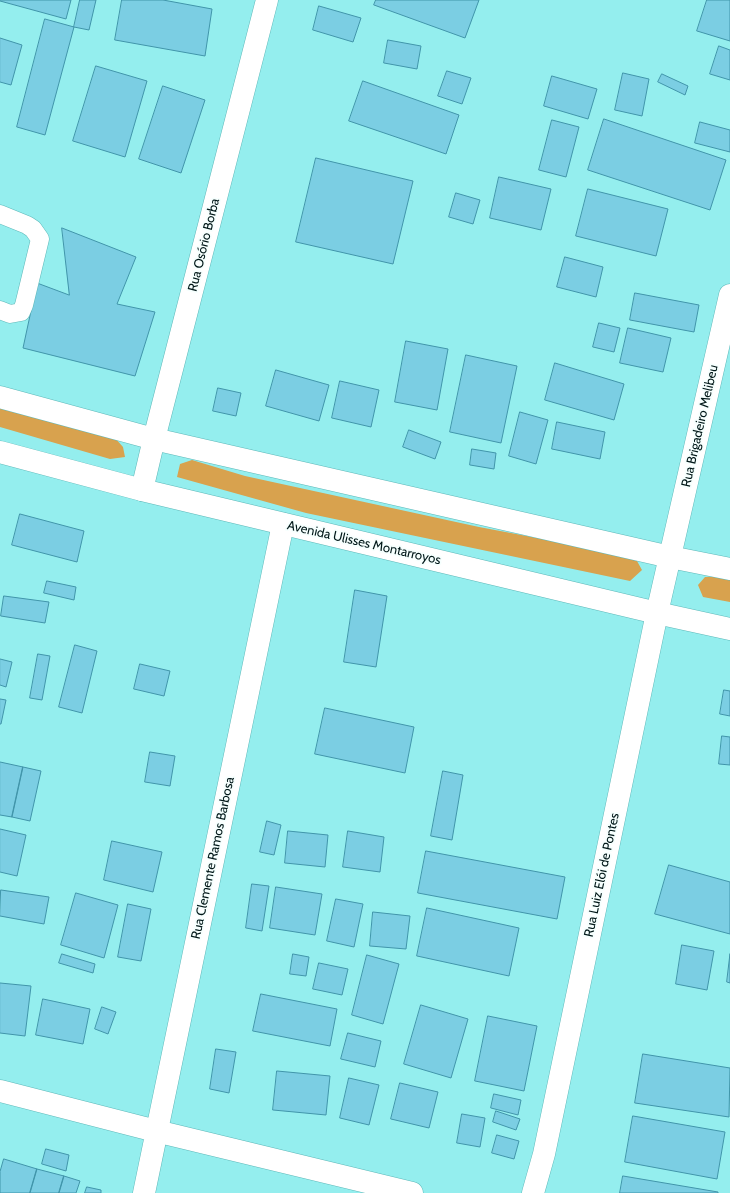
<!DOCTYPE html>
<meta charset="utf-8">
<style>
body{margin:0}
canvas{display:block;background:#94eeee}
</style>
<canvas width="730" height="1193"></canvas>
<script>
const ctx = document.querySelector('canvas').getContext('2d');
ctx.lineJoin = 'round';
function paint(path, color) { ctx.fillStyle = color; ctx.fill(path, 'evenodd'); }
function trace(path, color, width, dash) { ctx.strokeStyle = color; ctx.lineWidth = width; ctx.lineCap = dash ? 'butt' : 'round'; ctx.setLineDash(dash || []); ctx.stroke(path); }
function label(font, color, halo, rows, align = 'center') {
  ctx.font = font + ' Cabin,sans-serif'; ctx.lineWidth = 3.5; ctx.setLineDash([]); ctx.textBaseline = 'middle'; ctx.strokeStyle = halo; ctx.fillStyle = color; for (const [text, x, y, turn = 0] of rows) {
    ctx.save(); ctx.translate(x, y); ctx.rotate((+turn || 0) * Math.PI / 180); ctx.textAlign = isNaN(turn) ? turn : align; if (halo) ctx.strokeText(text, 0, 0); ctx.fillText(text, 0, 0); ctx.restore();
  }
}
paint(new Path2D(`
 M 0,403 L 115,438 L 123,447 L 125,457 L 110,459 L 0,427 Z
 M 192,460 L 245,476 L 479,527 L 585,547 L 625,556 L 637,561 L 642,570 L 630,581 L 306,513 L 177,477 L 180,464 Z
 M 725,576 L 730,578 L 730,602 L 703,597 L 698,585 L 705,577 Z`), '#d8a24e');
const building = new Path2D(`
 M 0,0 L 71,0 L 66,19 L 0,1 Z
 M 80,0 L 96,0 L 89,30 L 74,27 Z
 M 122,0 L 163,0 L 212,9 L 205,56 L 115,40 Z
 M 376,0 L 479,0 L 465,38 L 374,5 Z
 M 707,0 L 730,0 L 730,41 L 697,31 Z
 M 319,6 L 361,18 L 353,42 L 313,30 Z
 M 45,19 L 74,27 L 45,135 L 17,127 Z
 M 0,38 L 22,45 L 11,85 L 0,82 Z
 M 388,40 L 421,46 L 417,69 L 384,63 Z
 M 719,46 L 730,50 L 730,80 L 710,74 Z
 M 96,66 L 147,81 L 125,157 L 73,141 Z
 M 447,71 L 471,78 L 462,104 L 438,96 Z
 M 623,73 L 649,79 L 642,116 L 615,110 Z
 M 662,74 L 688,86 L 685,95 L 658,82 Z
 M 552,76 L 597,89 L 588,119 L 544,106 Z
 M 363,81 L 459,115 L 446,154 L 349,121 Z
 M 163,86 L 205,100 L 181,173 L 139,159 Z
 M 604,119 L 726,160 L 710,210 L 588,170 Z
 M 552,120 L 579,127 L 566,177 L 539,170 Z
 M 700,122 L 730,130 L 730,152 L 695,143 Z
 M 316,158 L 413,181 L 393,264 L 296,242 Z
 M 499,177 L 551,189 L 541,230 L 490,218 Z
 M 588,189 L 668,209 L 656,256 L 576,236 Z
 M 456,193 L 480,200 L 473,224 L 449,217 Z
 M 62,228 L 136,257 L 117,304 L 155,312 L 135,376 L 23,348 L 37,283 L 69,295 Z
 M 565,257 L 603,267 L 596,297 L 557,287 Z
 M 635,293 L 699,305 L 694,332 L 630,320 Z
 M 599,323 L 620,328 L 614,352 L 593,347 Z
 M 628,328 L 671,338 L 663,372 L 620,363 Z
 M 406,341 L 448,349 L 437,410 L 395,402 Z
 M 466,355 L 517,366 L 501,443 L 450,432 Z
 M 555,363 L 624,384 L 614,420 L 545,400 Z
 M 276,370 L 329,385 L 319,421 L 266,406 Z
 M 340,381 L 379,390 L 371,427 L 332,418 Z
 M 218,388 L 241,393 L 236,416 L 213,411 Z
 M 520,412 L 548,420 L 536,464 L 509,456 Z
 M 557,422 L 605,432 L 600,459 L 552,449 Z
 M 409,430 L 441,442 L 435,459 L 403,447 Z
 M 472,449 L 496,453 L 494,469 L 470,465 Z
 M 20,514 L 84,531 L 77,562 L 12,545 Z
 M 47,581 L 76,587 L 74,600 L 44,593 Z
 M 355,590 L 387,596 L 376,667 L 344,662 Z
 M 4,596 L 49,602 L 45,623 L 1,616 Z
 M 75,645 L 97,651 L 82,713 L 59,707 Z
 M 38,654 L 50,656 L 42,700 L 30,698 Z
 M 0,659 L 12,662 L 6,687 L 0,685 Z
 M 140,664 L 170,671 L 164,696 L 134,689 Z
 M 724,690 L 730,691 L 730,716 L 720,714 Z
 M 0,699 L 6,700 L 1,724 L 0,724 Z
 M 325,708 L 414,727 L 405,773 L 315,754 Z
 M 722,736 L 730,737 L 730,765 L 719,764 Z
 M 150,752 L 175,756 L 170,786 L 145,782 Z
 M 0,762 L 23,767 L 12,817 L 0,815 Z
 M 23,767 L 41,771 L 30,821 L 12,817 Z
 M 443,771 L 463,775 L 452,840 L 431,836 Z
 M 267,821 L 281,825 L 274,855 L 260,852 Z
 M 0,829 L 26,835 L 17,876 L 0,872 Z
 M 288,831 L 328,835 L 325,867 L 285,863 Z
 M 348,831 L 384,837 L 380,872 L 343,867 Z
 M 112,841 L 162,852 L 153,892 L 104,880 Z
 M 426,851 L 565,877 L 557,919 L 418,893 Z
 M 669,865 L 730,882 L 730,934 L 655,914 Z
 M 252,884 L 269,886 L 262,931 L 246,928 Z
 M 276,887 L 322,894 L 315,935 L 270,928 Z
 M 1,890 L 49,897 L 44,924 L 0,916 Z
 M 76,893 L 118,905 L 104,958 L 61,945 Z
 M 336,899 L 363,904 L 354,947 L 327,941 Z
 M 128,904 L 151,909 L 141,961 L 118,957 Z
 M 427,908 L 519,928 L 509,976 L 417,956 Z
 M 373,912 L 410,916 L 406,949 L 370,946 Z
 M 682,945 L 714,951 L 707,990 L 676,984 Z
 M 62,954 L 95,964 L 93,973 L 59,963 Z
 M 293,954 L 309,957 L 306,976 L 290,974 Z
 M 730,954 L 730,983 L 727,982 Z
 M 367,955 L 399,964 L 383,1024 L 352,1015 Z
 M 319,963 L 348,969 L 342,995 L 313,989 Z
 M 0,983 L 31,986 L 25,1036 L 0,1033 Z
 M 261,994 L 337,1009 L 330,1046 L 253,1031 Z
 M 43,999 L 90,1009 L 83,1044 L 36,1035 Z
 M 421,1005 L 468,1019 L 451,1078 L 404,1064 Z
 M 102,1007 L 116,1012 L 108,1034 L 95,1029 Z
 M 488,1016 L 537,1026 L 524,1091 L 475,1081 Z
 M 348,1033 L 381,1041 L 375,1067 L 341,1059 Z
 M 216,1049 L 236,1052 L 229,1093 L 210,1089 Z
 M 643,1054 L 730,1068 L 729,1117 L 635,1103 Z
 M 277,1071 L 330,1076 L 326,1115 L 273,1110 Z
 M 349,1078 L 379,1085 L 369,1125 L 340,1118 Z
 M 400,1083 L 438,1092 L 429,1128 L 391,1119 Z
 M 494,1094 L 521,1100 L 518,1115 L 491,1108 Z
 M 496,1111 L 520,1119 L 516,1130 L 493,1122 Z
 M 462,1114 L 485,1118 L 480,1147 L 457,1143 Z
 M 633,1116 L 725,1132 L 717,1179 L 625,1162 Z
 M 497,1135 L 519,1141 L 514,1159 L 492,1153 Z
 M 46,1149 L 69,1155 L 66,1171 L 42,1164 Z
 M 4,1159 L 37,1169 L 30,1193 L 0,1193 L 0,1172 Z
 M 37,1169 L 64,1176 L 59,1193 L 30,1193 Z
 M 64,1176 L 80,1181 L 76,1193 L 59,1193 Z
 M 623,1176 L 718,1192 L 718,1193 L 620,1193 Z
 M 87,1187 L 101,1190 L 101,1193 L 85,1193 Z`);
paint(building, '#7bcee3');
trace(building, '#4195aa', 1);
const service = new Path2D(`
 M 0,214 L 27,225 L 33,229 L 40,239 L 24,305 L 21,312 L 10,314 L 0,310`);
const minor = new Path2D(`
 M 142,490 L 154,439 L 267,0
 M 0,1091 L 156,1131 L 412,1193
 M 144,1193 L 283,524
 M 533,1193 L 544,1154 L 657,613 L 730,295`);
const secondary = new Path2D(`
 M 0,397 L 154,439 L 670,557 L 730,569
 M 0,452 L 142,490 L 657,613 L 730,629`);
trace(service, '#5eb8b9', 19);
trace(minor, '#5eb8b9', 23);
trace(secondary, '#5eb8b9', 23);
trace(service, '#fff', 18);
trace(minor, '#fff', 22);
trace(secondary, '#fff', 22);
label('13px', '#001718', '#f6fffe', [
 ["Rua Osório Borba",204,245,-76],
 ["Rua Brigadeiro Melibeu",700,426,-77],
 ["Avenida Ulisses Montarroyos",364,543,13],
 ["Rua Clemente Ramos Barbosa",213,858,-78],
 ["Rua Luiz Elói de Pontes",602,875,-78]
]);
</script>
